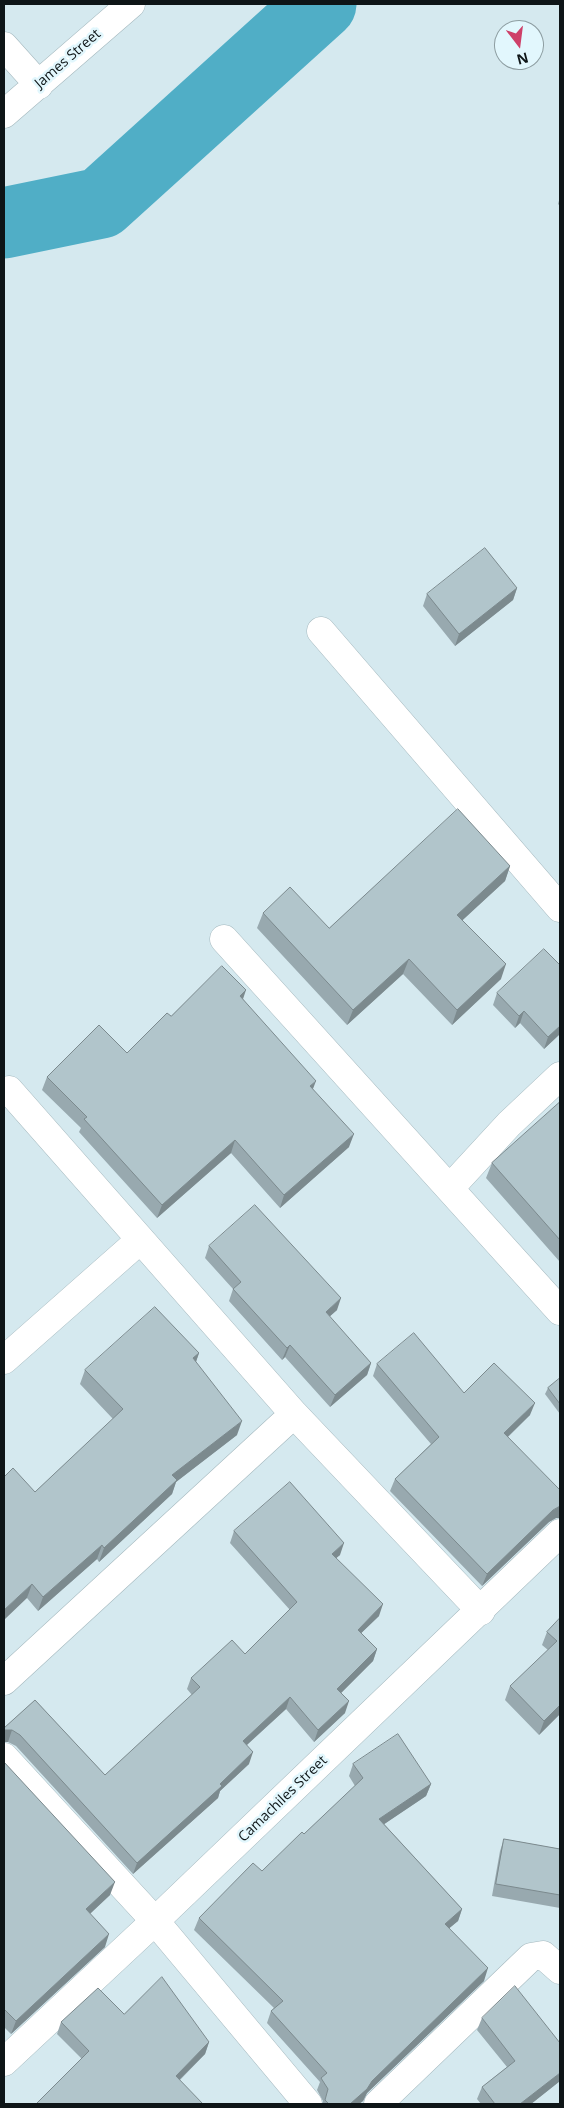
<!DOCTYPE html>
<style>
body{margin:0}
#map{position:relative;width:564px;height:2108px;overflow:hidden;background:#d5e9ef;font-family:"Open Sans",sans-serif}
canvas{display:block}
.frame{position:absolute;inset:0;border:5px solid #0e1517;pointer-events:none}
.north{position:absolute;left:494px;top:20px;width:50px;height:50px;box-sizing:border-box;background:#e2f7fd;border:1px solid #8d9da1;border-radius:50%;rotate:165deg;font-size:14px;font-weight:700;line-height:20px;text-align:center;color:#0e1517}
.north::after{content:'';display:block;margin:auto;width:18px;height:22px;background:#ce4069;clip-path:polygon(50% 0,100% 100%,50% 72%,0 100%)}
</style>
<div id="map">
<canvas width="564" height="2108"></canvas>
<div class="frame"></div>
<div class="north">N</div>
</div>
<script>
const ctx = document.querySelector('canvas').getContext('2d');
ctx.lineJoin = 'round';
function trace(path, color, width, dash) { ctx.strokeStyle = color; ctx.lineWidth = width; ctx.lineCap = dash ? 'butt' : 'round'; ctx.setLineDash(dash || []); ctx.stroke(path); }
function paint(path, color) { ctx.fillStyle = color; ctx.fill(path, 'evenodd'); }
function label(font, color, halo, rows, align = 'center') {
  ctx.font = font + ' "Open Sans",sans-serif'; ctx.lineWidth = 5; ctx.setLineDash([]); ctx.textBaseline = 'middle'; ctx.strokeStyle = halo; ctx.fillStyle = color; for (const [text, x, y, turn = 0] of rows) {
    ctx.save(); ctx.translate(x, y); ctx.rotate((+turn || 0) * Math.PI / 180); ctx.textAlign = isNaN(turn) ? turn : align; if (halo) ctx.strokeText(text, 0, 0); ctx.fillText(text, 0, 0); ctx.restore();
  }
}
trace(new Path2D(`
 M 4,223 L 101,203 L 321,4`), '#50aec6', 71);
const minor = new Path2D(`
 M 4,46 L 39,85
 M 4,114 L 131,4
 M 321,631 L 560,908
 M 224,939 L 560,1311
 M 9,1090 L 294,1414 L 481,1611
 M 450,1188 L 509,1124 L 560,1076
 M 4,1360 L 140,1240
 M 4,1681 L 294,1414
 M 4,1757 L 155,1921 L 308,2104
 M 378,2104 L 531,1957 L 543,1955 L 560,1970`);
const tertiary = new Path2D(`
 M 4,2062 L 155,1921 L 560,1533`);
trace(minor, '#a4b8be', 29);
trace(tertiary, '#a4b8be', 29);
trace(minor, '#fff', 28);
trace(tertiary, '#fff', 28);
paint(new Path2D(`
 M 560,197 L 560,206 L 558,204 Z
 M 517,588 L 513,600 L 455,646 L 423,606 L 427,594 Z
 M 510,866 L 505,881 L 462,920 L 501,979 L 452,1025 L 403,974 L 347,1025 L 257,928 L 263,913 L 329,928 Z
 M 560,965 L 560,1034 L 544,1049 L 520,1023 L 515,1028 L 493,1005 L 497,993 Z
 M 243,999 L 313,1089 L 349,1147 L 280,1208 L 231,1153 L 157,1218 L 79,1132 L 81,1128 L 42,1090 L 47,1077 L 127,1053 L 171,1016 Z
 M 560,1102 L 560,1262 L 486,1178 L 492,1163 Z
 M 209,1246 L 337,1310 L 329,1317 L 371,1363 L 367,1375 L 330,1407 L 285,1357 L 282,1360 L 229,1301 L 233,1289 L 205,1258 Z
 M 199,1353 L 196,1362 L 237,1435 L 176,1482 L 172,1494 L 99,1562 L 97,1559 L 38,1611 L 27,1598 L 35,1492 L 113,1419 L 80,1384 L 85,1370 Z
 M 377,1364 L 530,1415 L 508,1437 L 556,1518 L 549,1522 L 482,1586 L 390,1491 L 395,1479 L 431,1444 L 373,1376 Z
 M 560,1378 L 560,1414 L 545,1394 L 548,1388 Z
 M 234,1531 L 340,1555 L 336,1558 L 379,1616 L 361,1633 L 377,1649 L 373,1661 L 341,1693 L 345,1713 L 314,1742 L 286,1709 L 247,1745 L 249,1764 L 220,1791 L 218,1798 L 133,1874 L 16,1746 L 8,1742 L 4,1742 L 4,1728 L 35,1700 L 105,1775 L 192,1695 L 187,1689 L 191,1678 L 245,1654 L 290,1610 L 230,1543 Z
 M 560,1618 L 560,1714 L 539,1735 L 505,1700 L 510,1686 L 548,1650 L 542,1645 L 547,1632 Z
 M 4,1762 L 110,1895 L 90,1914 L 105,1947 L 11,2034 L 4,2027 Z
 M 353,1764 L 431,1784 L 426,1796 L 384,1824 L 462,1909 L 458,1921 L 449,1928 L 484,1981 L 367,2093 L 363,2101 L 359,2104 L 322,2104 L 323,2101 L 317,2090 L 320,2082 L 267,2023 L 271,2011 L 274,2008 L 194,1930 L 199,1918 L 262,1871 L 304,1834 L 355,1786 L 349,1776 Z
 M 504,1839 L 560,1849 L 560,1908 L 492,1896 L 500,1851 Z
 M 124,2014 L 209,2042 L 205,2054 L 180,2080 L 82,2059 L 57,2034 L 61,2022 Z
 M 482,2018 L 560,2081 L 531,2104 L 481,2104 L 477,2099 L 482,2087 L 507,2067 L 477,2030 Z`), '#98a9af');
paint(new Path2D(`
 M 517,588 L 513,600 L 455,646 L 459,634 Z
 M 510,866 L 505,881 L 452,930 L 457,915 Z
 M 409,959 L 403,974 L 347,1025 L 353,1010 Z
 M 506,964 L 501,979 L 452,1025 L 457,1010 Z
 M 246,990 L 242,1002 L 240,996 Z
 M 524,1011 L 520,1023 L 515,1028 L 519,1016 Z
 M 560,1026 L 560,1034 L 544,1049 L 548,1037 Z
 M 316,1081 L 311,1094 L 310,1086 Z
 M 354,1134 L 349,1147 L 280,1208 L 284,1195 Z
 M 235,1140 L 231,1153 L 157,1218 L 162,1205 Z
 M 341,1298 L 337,1310 L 321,1324 L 326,1312 Z
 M 290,1345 L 285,1357 L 282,1360 L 287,1348 Z
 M 199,1353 L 194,1367 L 193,1358 Z
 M 371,1363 L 367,1375 L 330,1407 L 335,1395 Z
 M 535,1403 L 530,1415 L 499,1445 L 504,1433 Z
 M 242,1421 L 237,1435 L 176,1482 L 172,1494 L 99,1562 L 104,1548 L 172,1475 Z
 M 560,1506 L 560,1518 L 556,1518 L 549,1522 L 482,1586 L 487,1574 L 553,1510 Z
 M 344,1543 L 340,1555 L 328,1565 L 332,1554 Z
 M 102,1545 L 97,1559 L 38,1611 L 43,1597 Z
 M 32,1584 L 27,1598 L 4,1620 L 4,1610 Z
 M 383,1604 L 379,1616 L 353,1641 L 358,1630 Z
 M 377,1649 L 373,1661 L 333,1701 L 337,1689 Z
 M 290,1697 L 286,1709 L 239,1752 L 243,1741 Z
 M 349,1701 L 345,1713 L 314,1742 L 318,1730 Z
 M 560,1705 L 560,1714 L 539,1735 L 544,1721 Z
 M 5,1730 L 12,1730 L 8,1742 L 4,1742 L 4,1731 Z
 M 253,1752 L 249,1764 L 220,1791 L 218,1798 L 133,1874 L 137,1863 Z
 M 431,1784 L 426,1796 L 374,1831 L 379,1819 Z
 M 115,1882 L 110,1895 L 81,1922 L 86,1909 Z
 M 462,1909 L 458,1921 L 440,1936 L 445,1924 Z
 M 109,1934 L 105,1947 L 11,2034 L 16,2021 Z
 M 488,1968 L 484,1981 L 367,2093 L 363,2101 L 359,2104 L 350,2104 L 372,2081 Z
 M 209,2042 L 205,2054 L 172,2087 L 176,2076 Z
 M 560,2073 L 560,2081 L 531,2104 L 520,2104 Z`), '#7c8a8e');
const building = new Path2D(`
 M 485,548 L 517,588 L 459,634 L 427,594 Z
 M 458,809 L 510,866 L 457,915 L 506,964 L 457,1010 L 409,959 L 353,1010 L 263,913 L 290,887 L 329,928 Z
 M 544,949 L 560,965 L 560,1026 L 548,1037 L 524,1011 L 519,1016 L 497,993 Z
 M 222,966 L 246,990 L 240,996 L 316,1081 L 310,1086 L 354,1134 L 284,1195 L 235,1140 L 162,1205 L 84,1119 L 87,1117 L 47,1077 L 99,1025 L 127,1053 L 167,1013 L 171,1016 Z
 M 560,1102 L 560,1240 L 492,1163 Z
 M 255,1205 L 341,1298 L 326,1312 L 371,1363 L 335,1395 L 290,1345 L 287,1348 L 233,1289 L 241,1282 L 209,1246 Z
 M 155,1307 L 199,1353 L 193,1358 L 242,1421 L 172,1475 L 177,1480 L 104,1548 L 102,1545 L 43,1597 L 32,1584 L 4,1610 L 4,1477 L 13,1468 L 35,1492 L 123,1409 L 85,1370 Z
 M 414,1333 L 464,1393 L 494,1363 L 535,1403 L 504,1433 L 560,1490 L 560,1506 L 553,1510 L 487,1574 L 395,1479 L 439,1437 L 377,1364 Z
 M 560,1378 L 560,1404 L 548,1388 Z
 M 290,1482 L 344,1543 L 332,1554 L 383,1604 L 358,1630 L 377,1649 L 337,1689 L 349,1701 L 318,1730 L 290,1697 L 243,1741 L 253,1752 L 220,1784 L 222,1786 L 137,1863 L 20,1735 L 12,1730 L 5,1730 L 4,1731 L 4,1728 L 35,1700 L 105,1775 L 200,1687 L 191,1678 L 232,1640 L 245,1654 L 297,1602 L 234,1531 Z
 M 560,1618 L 560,1705 L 544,1721 L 510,1686 L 557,1641 L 547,1632 Z
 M 398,1734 L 431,1784 L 379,1819 L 462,1909 L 445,1924 L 488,1968 L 372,2081 L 367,2089 L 350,2104 L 329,2104 L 325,2100 L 328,2089 L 321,2078 L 327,2073 L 271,2011 L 283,2001 L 199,1918 L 253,1863 L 262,1871 L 302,1832 L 304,1834 L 363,1778 L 353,1764 Z
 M 4,1762 L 115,1882 L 86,1909 L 109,1934 L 16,2021 L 4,2009 Z
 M 504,1839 L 560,1849 L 560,1895 L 496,1884 Z
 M 162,1977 L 209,2042 L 176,2076 L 203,2104 L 36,2104 L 89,2051 L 61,2022 L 98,1988 L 124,2014 Z
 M 515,1986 L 560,2043 L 560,2073 L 520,2104 L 495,2104 L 482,2087 L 515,2061 L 482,2018 Z`);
paint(building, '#b1c5cb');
trace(building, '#7c8a8e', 1);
label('14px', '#0e1517', '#e2f7fd', [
 ["James Street",68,59,-41],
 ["Camachiles Street",283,1799,-44]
]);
</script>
